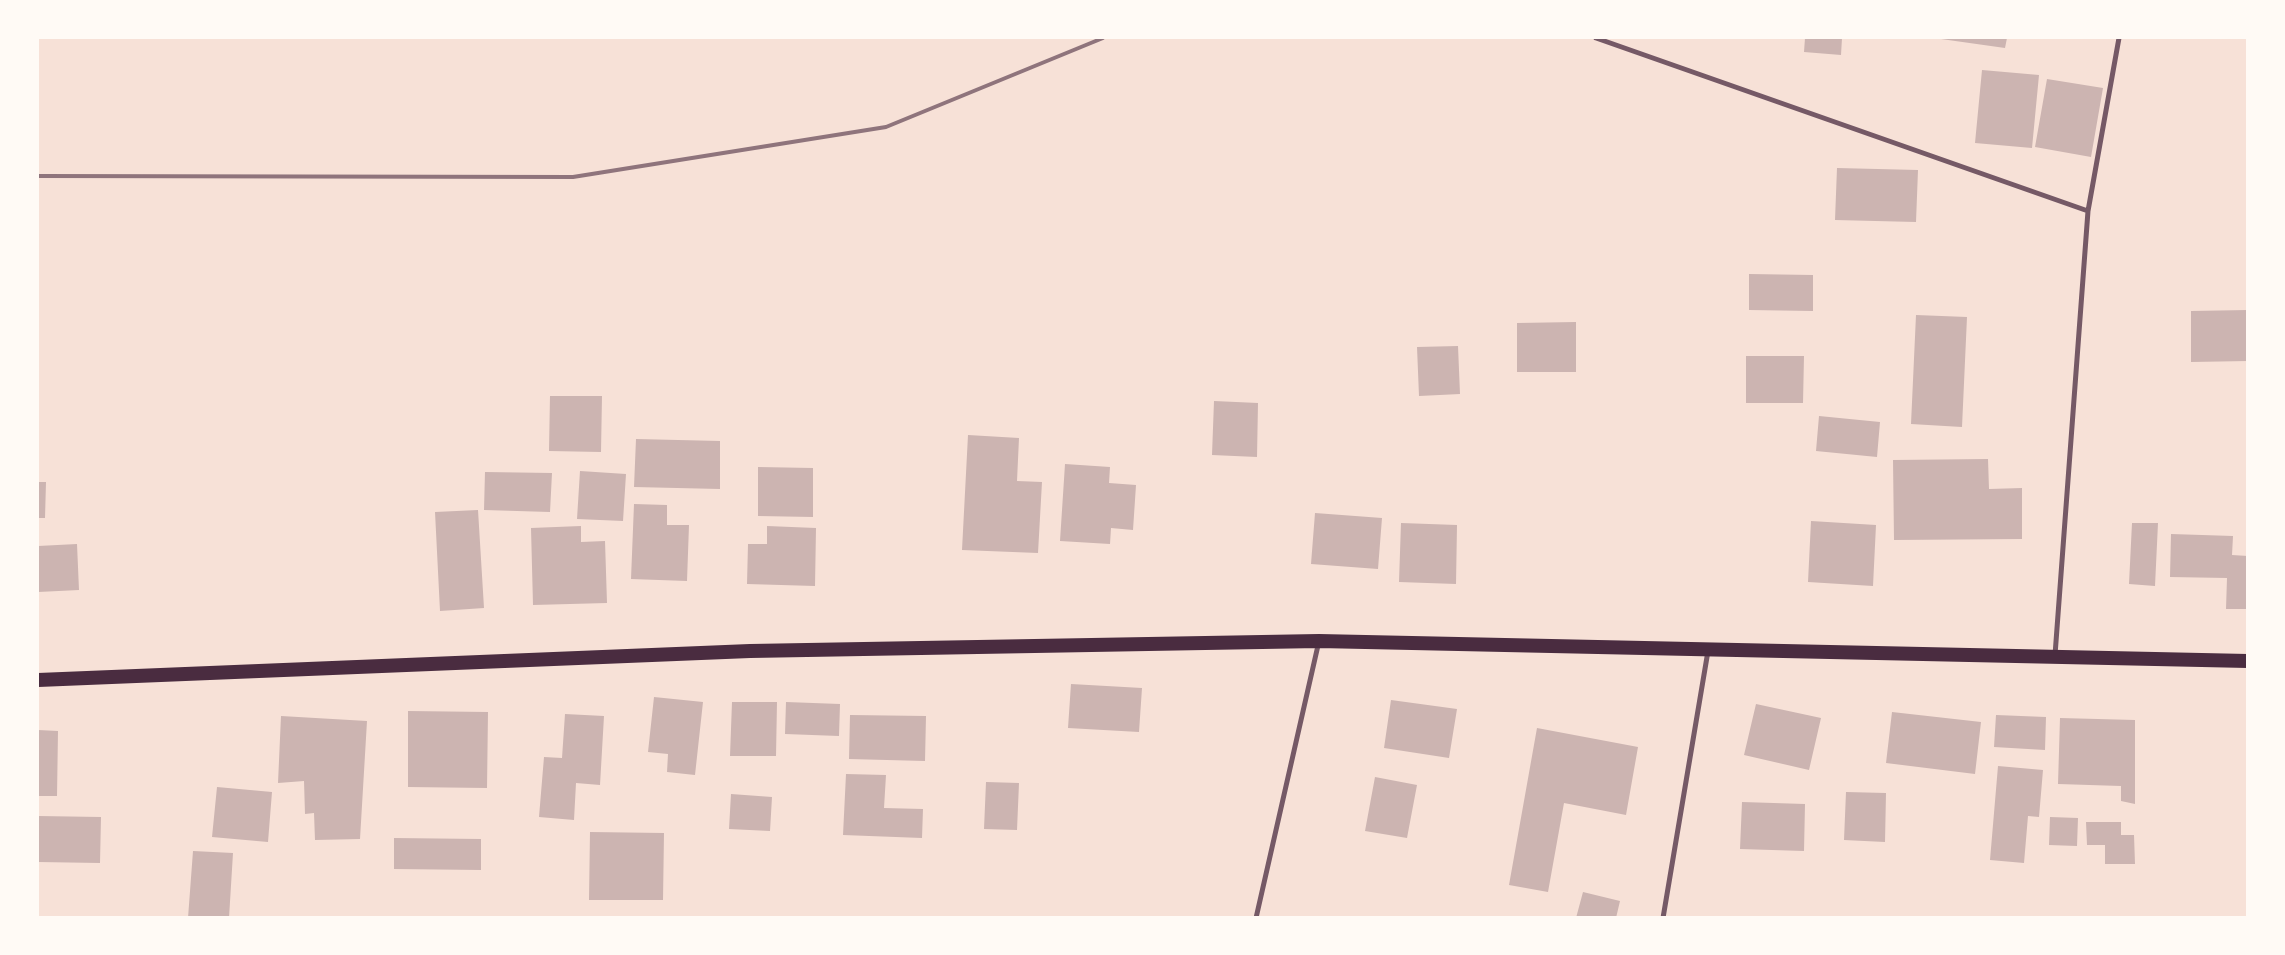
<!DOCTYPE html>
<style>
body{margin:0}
#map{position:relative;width:2285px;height:955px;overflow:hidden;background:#f7e1d7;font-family:Arial,sans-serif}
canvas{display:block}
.frame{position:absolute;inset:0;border:39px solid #fffaf5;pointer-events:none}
</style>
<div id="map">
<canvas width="2285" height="955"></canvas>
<div class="frame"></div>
</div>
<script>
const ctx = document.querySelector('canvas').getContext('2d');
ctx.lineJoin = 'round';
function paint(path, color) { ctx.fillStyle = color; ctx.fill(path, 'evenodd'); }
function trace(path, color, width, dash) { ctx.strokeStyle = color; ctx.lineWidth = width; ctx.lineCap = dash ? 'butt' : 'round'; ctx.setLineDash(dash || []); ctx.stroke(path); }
paint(new Path2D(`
 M 1805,38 L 1842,38 L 1841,55 L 1804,52 Z
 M 1934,38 L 2007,38 L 2005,48 Z
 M 1982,70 L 2039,75 L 2032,148 L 1975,143 Z
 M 2047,79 L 2103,88 L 2091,157 L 2035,147 Z
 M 1837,168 L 1918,170 L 1916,222 L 1835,220 Z
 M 1749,274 L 1813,275 L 1813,311 L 1749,310 Z
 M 2248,310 L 2248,361 L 2191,362 L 2191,311 Z
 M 1916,315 L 1967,317 L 1962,427 L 1911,424 Z
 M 1576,322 L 1576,372 L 1517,372 L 1517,323 Z
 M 1458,346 L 1460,394 L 1419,396 L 1417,347 Z
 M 1746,356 L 1804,356 L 1803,403 L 1746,403 Z
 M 550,396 L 602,396 L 601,452 L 549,451 Z
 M 1214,401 L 1258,403 L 1257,457 L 1212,455 Z
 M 1819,416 L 1880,422 L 1877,457 L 1816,451 Z
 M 968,435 L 1019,438 L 1017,481 L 1042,482 L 1038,553 L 962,550 Z
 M 636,439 L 720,441 L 720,489 L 634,487 Z
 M 1988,459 L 1989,489 L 2022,488 L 2022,539 L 1894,540 L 1893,460 Z
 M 1065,464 L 1110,467 L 1109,483 L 1136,485 L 1133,530 L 1111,528 L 1110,544 L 1060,541 Z
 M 758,467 L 813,468 L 813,517 L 758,516 Z
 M 580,471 L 626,474 L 623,521 L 577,519 Z
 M 485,472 L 552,473 L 550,512 L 484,510 Z
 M 38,482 L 46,482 L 45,518 L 38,518 Z
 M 634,504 L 667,505 L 667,525 L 689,525 L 687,581 L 631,579 Z
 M 478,510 L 484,608 L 440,611 L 435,512 Z
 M 1315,513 L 1382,518 L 1378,569 L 1311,564 Z
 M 1811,521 L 1876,525 L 1873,586 L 1808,582 Z
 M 1401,523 L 1457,525 L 1456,584 L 1399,582 Z
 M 2132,523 L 2158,523 L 2155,586 L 2129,584 Z
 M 581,526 L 581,542 L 605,541 L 607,603 L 533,605 L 531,528 Z
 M 767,526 L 816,528 L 815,586 L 747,584 L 748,544 L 767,544 Z
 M 2171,534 L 2233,536 L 2232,555 L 2248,556 L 2248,609 L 2226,609 L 2227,578 L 2170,577 Z
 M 77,544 L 79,590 L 38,592 L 38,546 Z
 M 1071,684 L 1142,688 L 1139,732 L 1068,728 Z
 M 654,697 L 703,702 L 695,775 L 667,772 L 668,754 L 648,752 Z
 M 1391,700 L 1457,709 L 1449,758 L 1384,748 Z
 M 732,702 L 777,702 L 776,756 L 730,756 Z
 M 786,702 L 840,704 L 839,736 L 785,734 Z
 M 1756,704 L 1821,718 L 1809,770 L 1744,755 Z
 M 408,711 L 488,712 L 487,788 L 408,787 Z
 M 1892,712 L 1981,722 L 1975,774 L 1886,763 Z
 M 565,714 L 604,716 L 600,785 L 576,783 L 574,820 L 539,817 L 544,757 L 562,758 Z
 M 850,715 L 926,716 L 925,761 L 849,759 Z
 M 1996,715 L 2046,717 L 2045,750 L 1994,747 Z
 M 281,716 L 367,721 L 360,839 L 315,840 L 314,813 L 305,814 L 304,781 L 278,783 Z
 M 2060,718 L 2135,720 L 2135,804 L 2121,801 L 2121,786 L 2058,784 Z
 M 1537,728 L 1638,747 L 1626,815 L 1564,803 L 1548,892 L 1509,885 Z
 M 38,730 L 58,731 L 57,796 L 38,796 Z
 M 1998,766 L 2043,770 L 2039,817 L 2028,816 L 2024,863 L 1990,860 Z
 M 846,774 L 886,775 L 884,808 L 923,809 L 922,838 L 843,835 Z
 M 1375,777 L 1417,785 L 1407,838 L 1365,831 Z
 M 986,782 L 1019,783 L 1017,830 L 984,829 Z
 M 217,787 L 272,792 L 268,842 L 212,837 Z
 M 1846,792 L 1886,793 L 1885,842 L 1844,840 Z
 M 731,794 L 772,797 L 770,831 L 729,829 Z
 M 1742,802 L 1805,804 L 1804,851 L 1740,849 Z
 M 38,816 L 101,817 L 100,863 L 38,862 Z
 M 2050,817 L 2078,818 L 2077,846 L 2049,845 Z
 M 2086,822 L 2121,822 L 2121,835 L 2134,835 L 2135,864 L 2105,864 L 2105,845 L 2087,845 Z
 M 590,832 L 664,833 L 663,900 L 589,900 Z
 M 394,838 L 481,839 L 481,870 L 394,869 Z
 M 193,851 L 233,853 L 229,918 L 188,918 Z
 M 1583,892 L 1620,901 L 1616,918 L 1576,918 Z`), '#ccb4b1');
trace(new Path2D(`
 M 1596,38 L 2088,211
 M 2055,655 L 2088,211 L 2119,38
 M 1256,918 L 1319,641
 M 1663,918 L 1708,651`), '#755966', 5);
trace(new Path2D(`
 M 38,680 L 750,651 L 1319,641 L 2248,661`), '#4a2c40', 14);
trace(new Path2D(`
 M 38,176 L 573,177 L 886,127 L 1103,38`), '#8f747c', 4);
</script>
